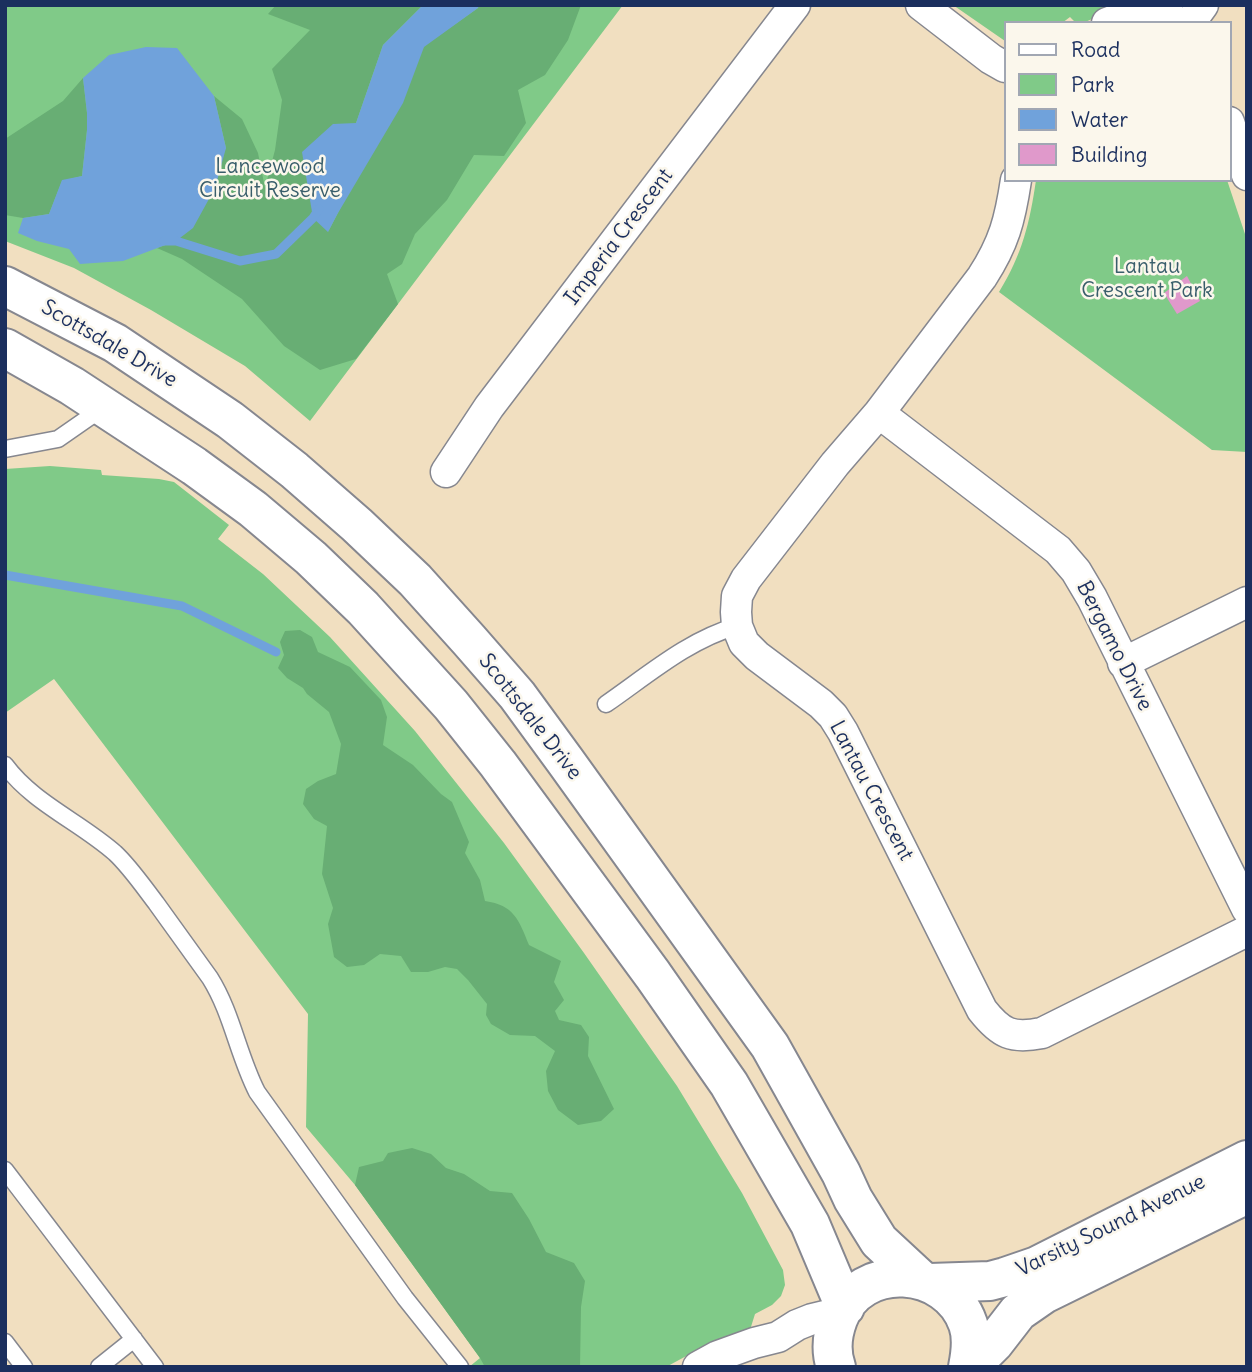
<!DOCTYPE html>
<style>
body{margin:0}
#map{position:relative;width:1252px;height:1372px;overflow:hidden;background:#f1dfc0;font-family:Delius,sans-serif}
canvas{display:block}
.frame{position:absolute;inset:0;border:7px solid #1b2f5e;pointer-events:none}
.legend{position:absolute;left:1004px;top:21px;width:228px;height:161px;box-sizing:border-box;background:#fbf7ec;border:2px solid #a1a7b3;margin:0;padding:9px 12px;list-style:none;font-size:21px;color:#1b2f5e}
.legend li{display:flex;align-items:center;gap:14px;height:35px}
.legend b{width:35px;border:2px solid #a1a7b3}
</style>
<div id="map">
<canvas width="1252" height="1372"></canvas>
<div class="frame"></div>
<ul class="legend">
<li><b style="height:9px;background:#fff"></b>Road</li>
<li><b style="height:19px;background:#80ca88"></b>Park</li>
<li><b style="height:19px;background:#70a2db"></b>Water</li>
<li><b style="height:19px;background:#e099cb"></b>Building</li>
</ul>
</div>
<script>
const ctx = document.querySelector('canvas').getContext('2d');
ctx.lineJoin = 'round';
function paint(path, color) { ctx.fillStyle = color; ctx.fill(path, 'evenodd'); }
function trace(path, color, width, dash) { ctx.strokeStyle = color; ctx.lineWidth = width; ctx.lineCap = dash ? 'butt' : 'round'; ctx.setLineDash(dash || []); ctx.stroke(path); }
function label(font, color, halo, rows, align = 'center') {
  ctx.font = font + ' Delius,sans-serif'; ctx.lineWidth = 5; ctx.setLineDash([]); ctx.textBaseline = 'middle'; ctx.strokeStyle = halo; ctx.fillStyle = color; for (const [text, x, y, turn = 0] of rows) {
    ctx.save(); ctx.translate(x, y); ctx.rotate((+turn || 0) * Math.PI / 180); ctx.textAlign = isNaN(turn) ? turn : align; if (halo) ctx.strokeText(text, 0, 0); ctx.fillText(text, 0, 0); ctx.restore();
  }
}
paint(new Path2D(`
 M 5,5 L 623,5 L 310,421 L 245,366 L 151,310 L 74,268 L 5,241 Z
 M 953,5 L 1121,6 L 1083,23 L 1076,23 L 1070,17 L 1062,23 L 1005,23 L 1005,41 Z
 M 1036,180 L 1227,180 L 1247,240 L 1247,452 L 1212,450 L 999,292 C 1022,255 1030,222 1036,180 Z
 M 50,466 L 101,470 L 102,475 L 159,479 L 174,482 L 229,525 L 218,539 L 263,574 L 330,637 L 415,731 L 504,843 L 584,953 L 677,1086 L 742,1193 L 783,1270 L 785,1285 L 781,1296 L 772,1305 L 755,1314 L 750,1330 L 714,1341 L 666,1367 L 469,1367 L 480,1358 L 355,1185 L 306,1127 L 308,1014 L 54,679 L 5,713 L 5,469 Z`), '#80ca88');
paint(new Path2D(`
 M 276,5 L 423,5 L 383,45 L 356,123 L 328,232 L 424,46 L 478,8 L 479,5 L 581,5 L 568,40 L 545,75 L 518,90 L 526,123 L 504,156 L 474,155 L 447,200 L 415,234 L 402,264 L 387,274 L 398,304 L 356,359 L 320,370 L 284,346 L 242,299 L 182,259 L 157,248 L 176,241 L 226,148 L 214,96 L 242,119 L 258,153 L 265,188 L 275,150 L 282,100 L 272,69 L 310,30 L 268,14 Z
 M 83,78 L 87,113 L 87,130 L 82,176 L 62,181 L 49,214 L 23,218 L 5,215 L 5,139 L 63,101 Z
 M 300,630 L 312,637 L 318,652 L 350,667 L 381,700 L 387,717 L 383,745 L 413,765 L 441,794 L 452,802 L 469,842 L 465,853 L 480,880 L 485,901 C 514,905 519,920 529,945 L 561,961 L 554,982 L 564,1000 L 555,1011 L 559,1020 L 581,1025 L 589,1037 L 588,1056 L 614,1109 L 601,1121 L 578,1125 L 558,1110 L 548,1091 L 546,1071 L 555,1051 L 535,1036 L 510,1035 L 491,1024 L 486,1015 L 487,1004 L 468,980 L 457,969 L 445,967 L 428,972 L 411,972 L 401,956 L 380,954 L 364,965 L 347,967 L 334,957 L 328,924 L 333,908 L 322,874 L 327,826 L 314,819 L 303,804 L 306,789 L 318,781 L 336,774 L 341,744 L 329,712 L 307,694 L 303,688 L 287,678 L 278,668 L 284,655 L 280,642 L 285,631 Z
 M 412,1148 L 431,1154 L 446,1168 L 464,1174 L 490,1191 L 512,1193 L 529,1219 L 546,1252 L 574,1263 L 585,1281 L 581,1307 L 580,1367 L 485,1367 L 480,1358 L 355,1185 L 359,1167 L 383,1161 L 388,1153 Z`), '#68ae74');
paint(new Path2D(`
 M 423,5 L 479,5 L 478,8 L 424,47 L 403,103 L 338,213 L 328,232 L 313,218 L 302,152 L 333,124 L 356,123 L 383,45 Z
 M 146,47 L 177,48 L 214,96 L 226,148 L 215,188 L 193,228 L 176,241 L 123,261 L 80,264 L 69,249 L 37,241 L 18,233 L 23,218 L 49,214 L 62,180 L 82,176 L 87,130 L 87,113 L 83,78 L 109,55 Z`), '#70a2db');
trace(new Path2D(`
 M 164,241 L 176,241 L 240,261 L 276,254 L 313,218 L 319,209
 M 5,575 L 182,606 L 276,652`), '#70a2db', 9);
paint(new Path2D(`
 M 1187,276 L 1200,301 L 1177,314 L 1164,293 Z`), '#e099cb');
const lane = new Path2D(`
 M 5,449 L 58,439 L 104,407
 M 606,704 C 648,675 688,640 737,626
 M 5,765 C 33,803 80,822 115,853 C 130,867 143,886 156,903 C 174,928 192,953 210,978 C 232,1013 238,1055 257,1092 L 405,1298 L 460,1367
 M 5,1170 L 155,1367
 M 5,1342 L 24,1367
 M 99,1367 L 134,1339`);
const street = new Path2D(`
 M 921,5 L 991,59 L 1005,67
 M 1107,23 C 1134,12 1154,8 1180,23
 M 1190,23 L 1203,5
 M 1229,122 L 1247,175
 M 1016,180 C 1010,220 1004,243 982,277 L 879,413 L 835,464 L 746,579 L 737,596 L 736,612 L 737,626 L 744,643 L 757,656 L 821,704 L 833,716 L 843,732 L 982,1010 C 1001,1034 1012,1039 1042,1033 L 1247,931
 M 879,413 L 1058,550 L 1076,571 L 1092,598 L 1247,909
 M 446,472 L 489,407 L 795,5
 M 1123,663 L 1247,602
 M 698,1367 L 718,1356 L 754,1343 L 778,1337 L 797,1325 L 812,1319 L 841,1312`);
const secondary = new Path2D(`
 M 5,286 L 115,343 L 230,420 L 294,470 L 357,525 L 415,580 L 469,640 L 517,695 L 566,762 L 770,1046 L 841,1173 L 853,1199 L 879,1241 L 920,1279
 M 5,348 L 72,386 L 104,407 L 194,466 L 253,509 L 311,558 L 363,608 L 451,705 L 498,764 L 653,975 L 729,1084 L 810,1224 L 845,1307
 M 930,1283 L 990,1281 L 1005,1277 L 1037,1266 L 1247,1160
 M 836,1367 C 830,1350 832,1335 838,1319 C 860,1260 948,1266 968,1324 C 973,1338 971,1352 968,1367
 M 970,1367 L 994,1343 L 1018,1312 L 1044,1294 L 1247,1194`);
trace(lane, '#86878f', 19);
trace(street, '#86878f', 33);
trace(secondary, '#86878f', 42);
trace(lane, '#fff', 16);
trace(street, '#fff', 30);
trace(secondary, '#fff', 38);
label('21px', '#395e6b', '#fbf7ec', [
 ["Lancewood",270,167],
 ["Circuit Reserve",270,191],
 ["Lantau",1147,267],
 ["Crescent Park",1147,291]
]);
label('21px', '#1b2f5e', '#fbf7ec', [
 ["Imperia Crescent",619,237,-53],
 ["Scottsdale Drive",109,344,30],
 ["Bergamo Drive",1114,646,63],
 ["Scottsdale Drive",530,717,52],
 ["Lantau Crescent",871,791,62],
 ["Varsity Sound Avenue",1111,1226,-26]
]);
</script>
